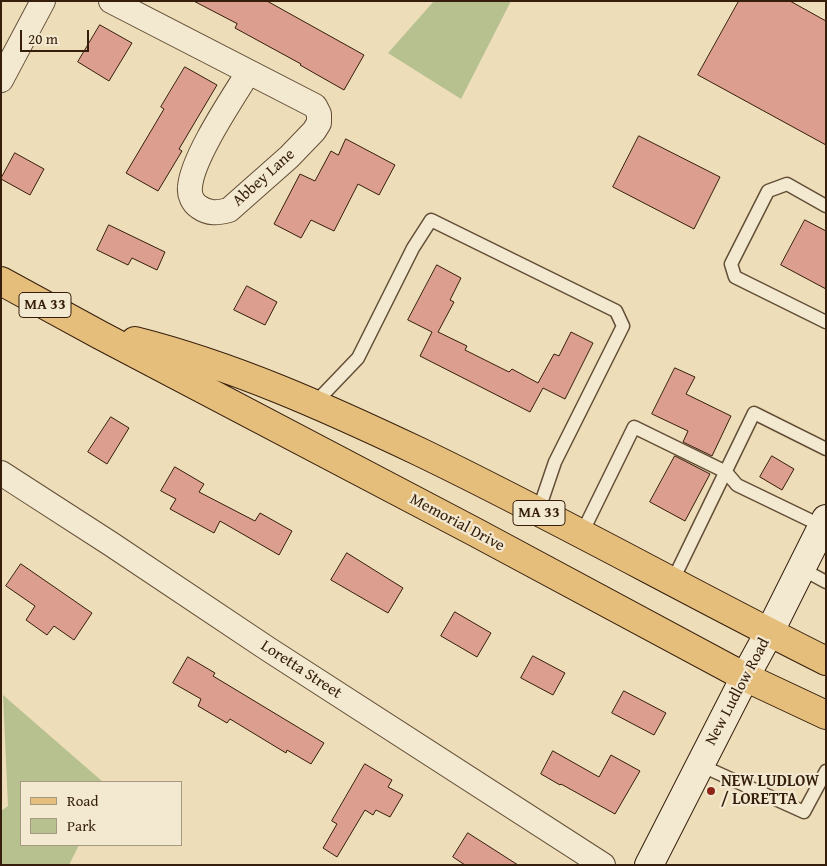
<!DOCTYPE html>
<style>
body{margin:0}
#map{position:relative;width:827px;height:866px;overflow:hidden;background:#edddb8;font-family:"Gentium Book Plus",serif}
canvas{display:block}
.frame{position:absolute;inset:0;border:2px solid #351e0b;pointer-events:none}
.legend{position:absolute;left:20px;top:781px;width:162px;height:65px;box-sizing:border-box;background:#f3e9d1;border:1px solid #a79882;margin:0;padding:6px 9px;list-style:none;font-size:15px;color:#351e0b}
.legend li{display:flex;align-items:center;gap:10px;height:25px}
.legend b{width:25px;border:1px solid #a79882}
.scale{position:absolute;left:20px;top:30px;width:69px;height:22px;box-sizing:border-box;border:2px solid #351e0b;border-top:0;padding-left:6px;font-size:15px;line-height:18px;white-space:nowrap;color:#351e0b;-webkit-text-stroke:4px #f3e9d1;paint-order:stroke}
</style>
<div id="map">
<canvas width="827" height="866"></canvas>
<div class="frame"></div>
<ul class="legend">
<li><b style="height:6px;background:#e6be7c"></b>Road</li>
<li><b style="height:14px;background:#b7c190"></b>Park</li>
</ul>
<div class="scale">20 m</div>
</div>
<script>
const ctx = document.querySelector('canvas').getContext('2d');
ctx.lineJoin = 'round';
function paint(path, color) { ctx.fillStyle = color; ctx.fill(path, 'evenodd'); }
function trace(path, color, width, dash) { ctx.strokeStyle = color; ctx.lineWidth = width; ctx.lineCap = dash ? 'butt' : 'round'; ctx.setLineDash(dash || []); ctx.stroke(path); }
function label(font, color, halo, rows, align = 'center') {
  ctx.font = font + ' "Gentium Book Plus",serif'; ctx.lineWidth = 4.5; ctx.setLineDash([]); ctx.textBaseline = 'middle'; ctx.strokeStyle = halo; ctx.fillStyle = color; for (const [text, x, y, turn = 0] of rows) {
    ctx.save(); ctx.translate(x, y); ctx.rotate((+turn || 0) * Math.PI / 180); ctx.textAlign = isNaN(turn) ? turn : align; if (halo) ctx.strokeText(text, 0, 0); ctx.fillText(text, 0, 0); ctx.restore();
  }
}
paint(new Path2D(`
 M 434,1 L 511,1 L 461,99 L 388,53 Z
 M 3,695 L 103,782 L 21,782 L 21,845 L 79,845 L 69,865 L 1,865 L 1,811 L 8,806 Z`), '#b7c190');
const building = new Path2D(`
 M 194,1 L 267,1 L 364,55 L 344,90 L 300,65 L 301,64 L 235,28 L 237,24 Z
 M 739,1 L 790,1 L 826,21 L 826,145 L 698,75 Z
 M 100,25 L 132,43 L 109,81 L 78,62 Z
 M 185,67 L 217,85 L 179,149 L 182,151 L 158,191 L 126,173 L 164,109 L 161,107 Z
 M 639,136 L 720,177 L 694,229 L 613,187 Z
 M 346,139 L 395,165 L 379,195 L 358,184 L 334,231 L 311,220 L 301,238 L 274,224 L 300,174 L 315,181 L 331,151 L 338,155 Z
 M 15,153 L 44,169 L 30,195 L 1,179 Z
 M 805,220 L 826,231 L 826,289 L 781,265 Z
 M 109,225 L 165,252 L 157,270 L 132,258 L 128,265 L 97,250 Z
 M 437,265 L 461,278 L 450,300 L 454,302 L 438,332 L 467,346 L 465,350 L 509,372 L 512,369 L 538,383 L 554,354 L 559,356 L 571,332 L 593,343 L 565,399 L 543,388 L 530,412 L 420,356 L 432,332 L 408,320 Z
 M 247,286 L 277,302 L 265,325 L 234,310 Z
 M 675,368 L 695,377 L 686,394 L 731,416 L 712,456 L 683,442 L 688,431 L 652,414 Z
 M 111,417 L 129,428 L 107,464 L 88,452 Z
 M 675,456 L 710,474 L 685,521 L 650,502 Z
 M 772,456 L 794,469 L 782,490 L 760,477 Z
 M 175,467 L 204,484 L 199,492 L 255,521 L 260,513 L 292,531 L 279,555 L 220,521 L 214,533 L 170,509 L 176,499 L 161,491 Z
 M 347,553 L 403,588 L 388,613 L 331,580 Z
 M 21,564 L 92,613 L 74,640 L 54,626 L 47,635 L 26,620 L 35,606 L 6,586 Z
 M 455,612 L 491,633 L 477,657 L 441,636 Z
 M 533,656 L 565,673 L 553,695 L 521,678 Z
 M 188,657 L 215,673 L 213,676 L 324,743 L 311,764 L 287,750 L 286,753 L 230,719 L 227,723 L 198,706 L 201,699 L 173,683 Z
 M 624,691 L 666,713 L 654,735 L 612,713 Z
 M 553,751 L 599,777 L 611,755 L 640,771 L 615,814 L 561,784 L 560,785 L 541,774 Z
 M 365,764 L 392,780 L 388,787 L 403,795 L 390,817 L 376,810 L 373,815 L 365,810 L 337,857 L 323,848 L 337,824 L 332,821 Z
 M 468,833 L 518,865 L 465,865 L 453,857 Z`);
paint(building, '#db9e8f');
trace(building, '#351e0b', 1);
const lane = new Path2D(`
 M 826,206 L 787,184 L 768,191 L 731,264 L 735,277 L 826,322
 M 314,404 L 358,358 L 413,248 L 431,220 L 616,311 L 623,326 L 555,462 L 538,512
 M 581,535 L 634,427 L 726,472 L 737,485 L 822,526
 M 802,569 L 826,582
 M 672,582 L 754,413 L 826,449
 M 700,765 L 804,812 L 826,771`);
const street = new Path2D(`
 M 111,1 L 315,106 L 319,114 L 319,123 L 314,131 L 289,157 L 229,210 C 217,213 209,214 199,207 C 193,203 189,195 190,187 C 192,158 232,99 248,73
 M 1,80 L 43,1
 M 1,473 L 111,544 L 268,649 L 603,865`);
const secondary = new Path2D(`
 M 649,865 L 745,677 L 769,633 L 826,519`);
const primary = new Path2D(`
 M 1,281 L 100,335 L 475,532 L 745,677 L 826,715
 M 135,341 C 234,366 327,408 420,452 C 557,518 690,593 826,661`);
trace(lane, '#634e36', 15);
trace(street, '#634e36', 26);
trace(secondary, '#351e0b', 30);
trace(primary, '#351e0b', 30);
trace(lane, '#f3e9d1', 12);
trace(street, '#f3e9d1', 24);
trace(secondary, '#f3e9d1', 28);
trace(primary, '#e6be7c', 28);
for (const [x, y, r, color] of [
 [711,791,5,"#8f2418"]
]) { const dot = new Path2D(); dot.arc(x, y, r, 0, 2 * Math.PI); ctx.fillStyle = color; ctx.fill(dot); trace(dot, '#f3e9d1', 2); }
for (const [x, y, w] of [
 [45,305,52],
 [539,513,52]
]) { const box = new Path2D(); box.roundRect(x - w / 2, y - 12.5, w, 25, 4); ctx.fillStyle = '#f3e9d1'; ctx.fill(box); trace(box, '#351e0b', 1); }
label('bold 15px', '#351e0b', null, [
 ["MA 33",45,305],
 ["MA 33",539,513]
]);
label('16px', '#351e0b', '#f3e9d1', [
 ["Abbey Lane",264,178,-42],
 ["Memorial Drive",457,523,28],
 ["Loretta Street",301,670,33],
 ["New Ludlow Road",738,692,-62]
]);
label('bold 16px', '#351e0b', '#f3e9d1', [
 ["NEW LUDLOW",721,782],
 ["/ LORETTA",721,800]
], 'left');
</script>
